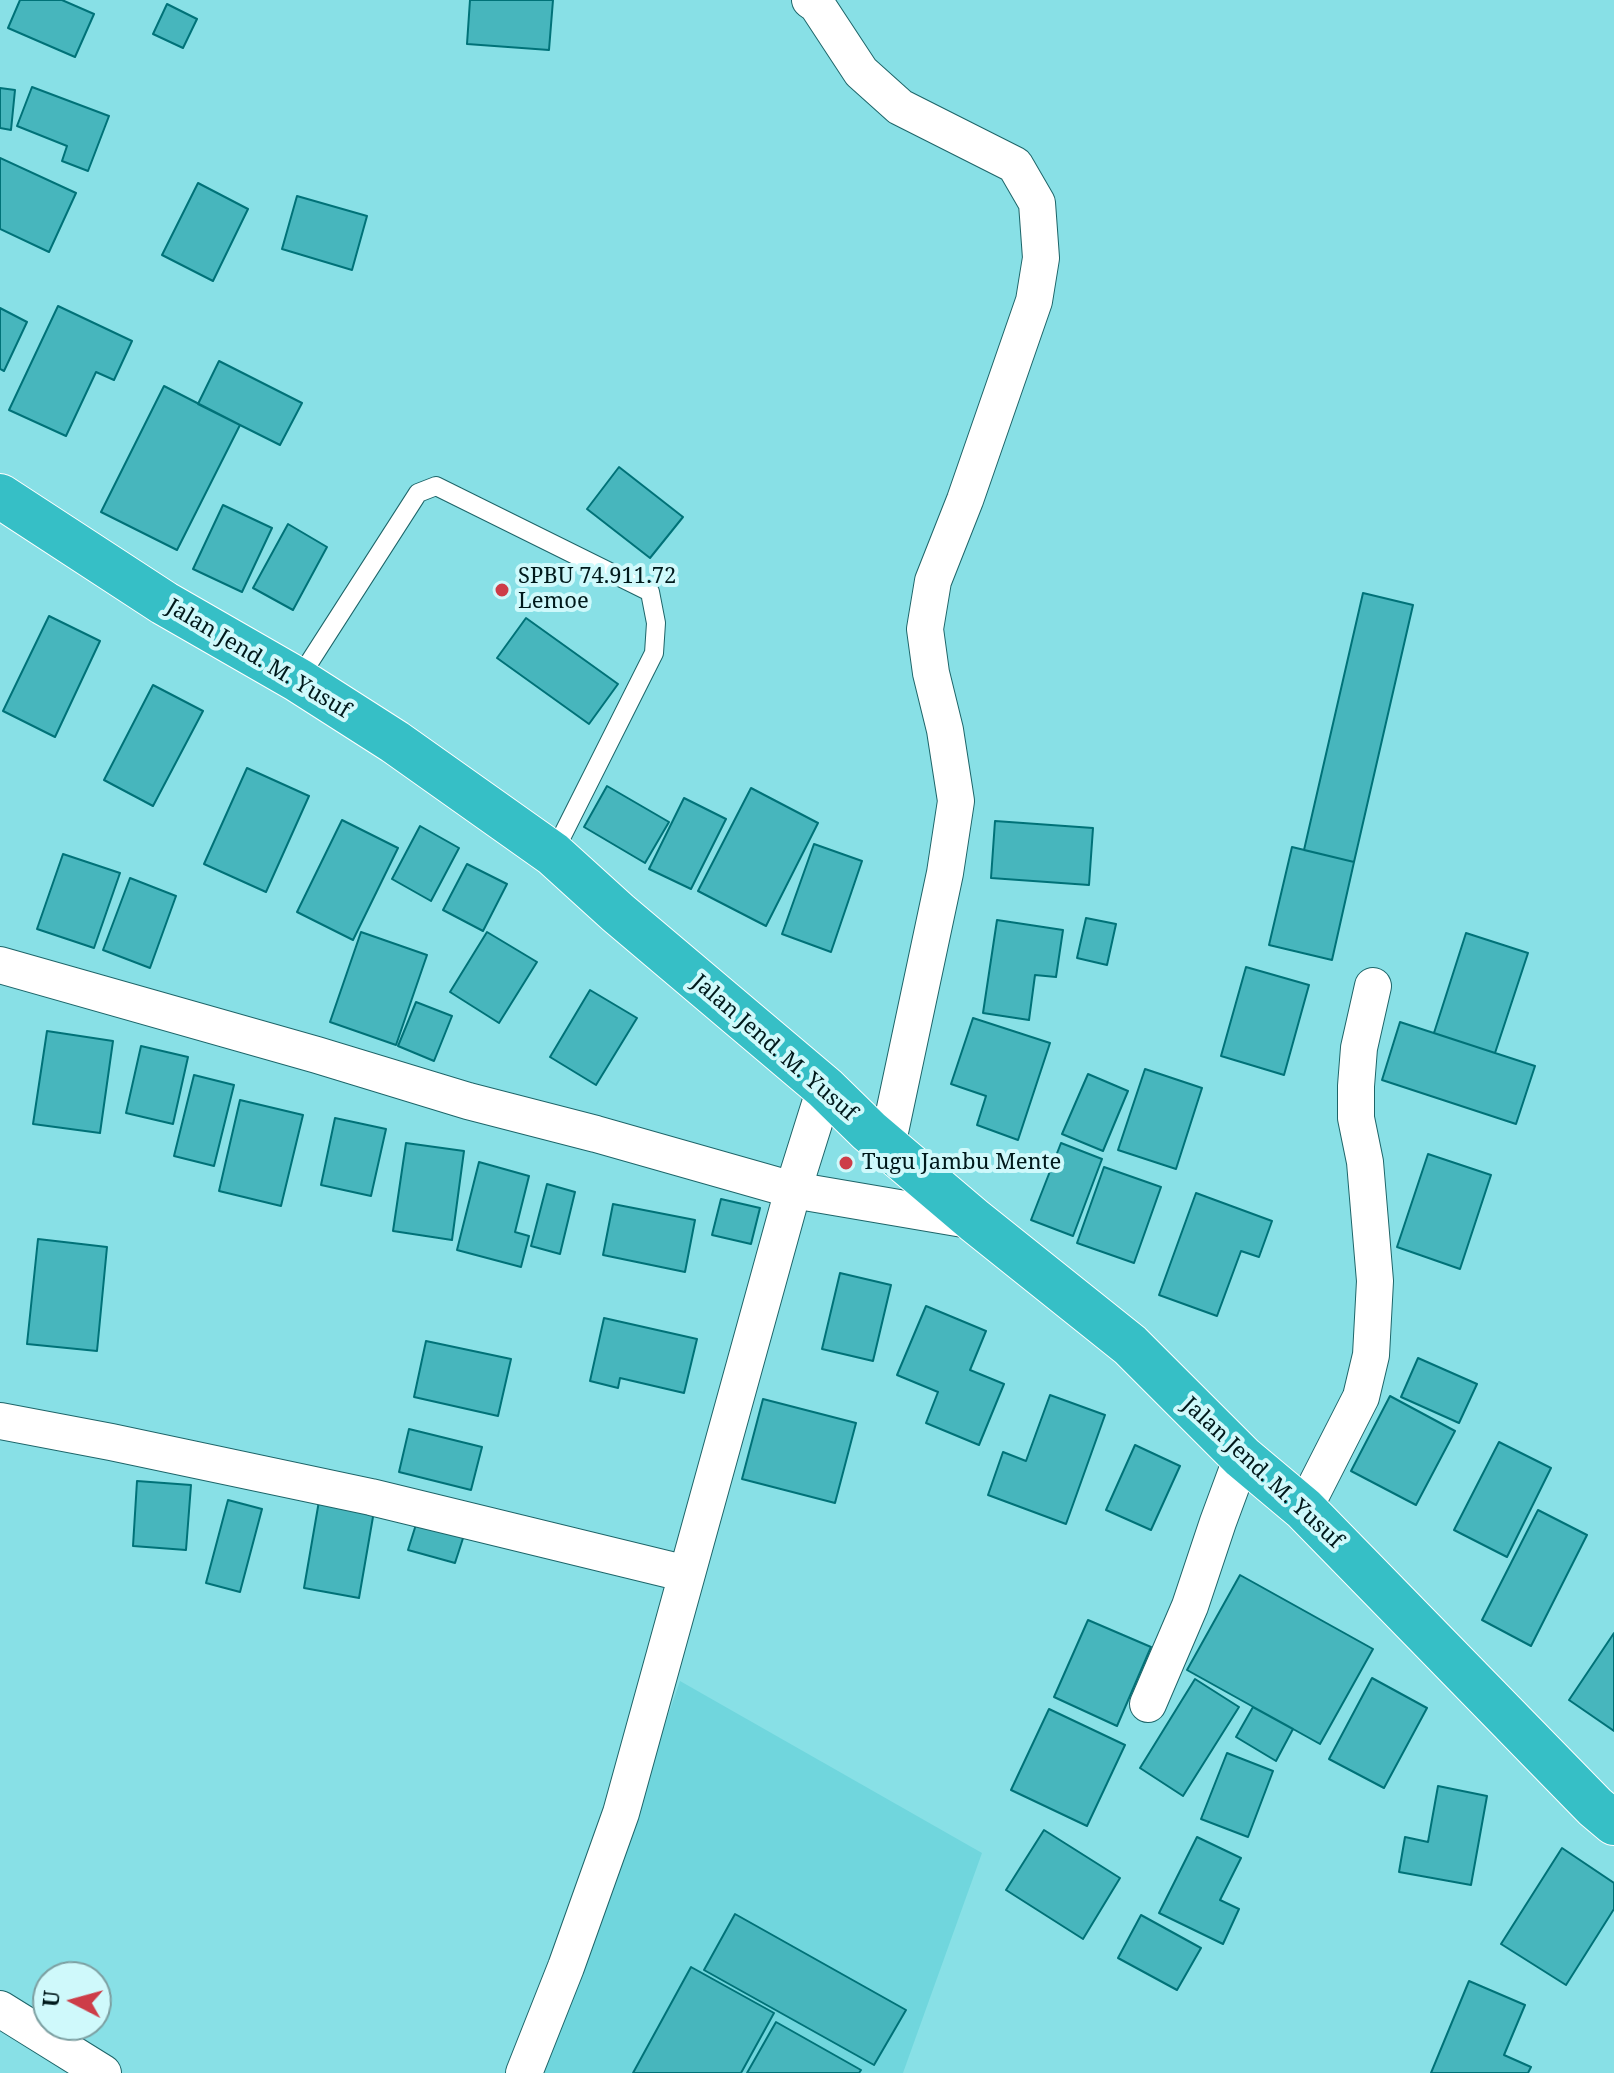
<!DOCTYPE html>
<style>
body{margin:0}
#map{position:relative;width:1614px;height:2073px;overflow:hidden;background:#88e0e6;font-family:"Noto Serif",serif}
canvas{display:block}
.north{position:absolute;left:32px;top:1961px;width:80px;height:80px;box-sizing:border-box;background:#cff9fb;border:2px solid #7c9fa1;border-radius:50%;rotate:276deg;font-size:22px;font-weight:700;line-height:32px;text-align:center;color:#00191b}
.north::after{content:'';display:block;margin:auto;width:28px;height:36px;background:#cd3d48;clip-path:polygon(50% 0,100% 100%,50% 72%,0 100%)}
</style>
<div id="map">
<canvas width="1614" height="2073"></canvas>
<div class="north">U</div>
</div>
<script>
const ctx = document.querySelector('canvas').getContext('2d');
ctx.lineJoin = 'round';
function paint(path, color) { ctx.fillStyle = color; ctx.fill(path, 'evenodd'); }
function trace(path, color, width, dash) { ctx.strokeStyle = color; ctx.lineWidth = width; ctx.lineCap = dash ? 'butt' : 'round'; ctx.setLineDash(dash || []); ctx.stroke(path); }
function label(font, color, halo, rows, align = 'center') {
  ctx.font = font + ' "Noto Serif",serif'; ctx.lineWidth = 8; ctx.setLineDash([]); ctx.textBaseline = 'middle'; ctx.strokeStyle = halo; ctx.fillStyle = color; for (const [text, x, y, turn = 0] of rows) {
    ctx.save(); ctx.translate(x, y); ctx.rotate((+turn || 0) * Math.PI / 180); ctx.textAlign = isNaN(turn) ? turn : align; if (halo) ctx.strokeText(text, 0, 0); ctx.fillText(text, 0, 0); ctx.restore();
  }
}
paint(new Path2D(`
 M 680,1681 L 982,1853 L 903,2073 L 543,2073 Z`), '#70d6dd');
const building = new Path2D(`
 M 20,0 L 62,0 L 94,14 L 75,57 L 8,28 Z
 M 470,0 L 553,0 L 549,50 L 467,44 Z
 M 167,4 L 197,19 L 183,48 L 153,34 Z
 M 32,87 L 109,116 L 88,171 L 62,161 L 67,146 L 17,126 Z
 M 0,88 L 15,90 L 11,130 L 0,128 Z
 M 0,158 L 76,193 L 49,252 L 0,229 Z
 M 198,183 L 248,209 L 213,281 L 162,255 Z
 M 297,196 L 367,216 L 352,270 L 282,249 Z
 M 58,306 L 132,341 L 114,380 L 96,372 L 66,436 L 9,410 Z
 M 0,308 L 27,322 L 4,371 L 0,369 Z
 M 219,361 L 302,403 L 280,445 L 198,404 Z
 M 164,386 L 240,425 L 177,550 L 101,512 Z
 M 619,467 L 683,517 L 650,558 L 587,509 Z
 M 223,505 L 272,528 L 242,592 L 193,569 Z
 M 288,524 L 327,547 L 293,610 L 253,588 Z
 M 1363,593 L 1413,605 L 1354,862 L 1304,850 Z
 M 49,616 L 100,641 L 55,737 L 3,711 Z
 M 526,618 L 618,684 L 589,724 L 497,658 Z
 M 153,685 L 203,711 L 153,806 L 104,780 Z
 M 247,768 L 309,796 L 266,892 L 204,864 Z
 M 607,786 L 669,822 L 645,863 L 584,827 Z
 M 751,788 L 818,823 L 766,926 L 698,891 Z
 M 684,798 L 726,819 L 691,889 L 649,869 Z
 M 342,820 L 398,848 L 353,940 L 297,912 Z
 M 995,821 L 1093,828 L 1089,885 L 991,878 Z
 M 420,826 L 459,848 L 431,901 L 392,879 Z
 M 814,844 L 862,861 L 831,952 L 782,934 Z
 M 1292,847 L 1354,862 L 1332,960 L 1269,945 Z
 M 63,854 L 120,873 L 94,948 L 37,929 Z
 M 467,864 L 507,884 L 483,931 L 443,910 Z
 M 130,878 L 176,896 L 150,968 L 103,950 Z
 M 1086,918 L 1116,924 L 1107,965 L 1077,958 Z
 M 997,920 L 1063,930 L 1056,977 L 1035,975 L 1029,1020 L 983,1013 Z
 M 361,932 L 427,955 L 396,1045 L 330,1022 Z
 M 487,932 L 537,962 L 499,1023 L 450,992 Z
 M 1466,933 L 1528,953 L 1495,1053 L 1434,1033 Z
 M 1246,967 L 1309,985 L 1284,1075 L 1221,1056 Z
 M 590,990 L 637,1018 L 596,1085 L 550,1057 Z
 M 416,1002 L 452,1016 L 434,1061 L 398,1046 Z
 M 973,1018 L 1050,1043 L 1018,1140 L 977,1125 L 986,1096 L 951,1084 Z
 M 1400,1022 L 1535,1066 L 1516,1124 L 1382,1080 Z
 M 47,1031 L 113,1041 L 100,1133 L 33,1124 Z
 M 141,1046 L 188,1057 L 173,1124 L 126,1113 Z
 M 1145,1069 L 1202,1088 L 1176,1169 L 1118,1150 Z
 M 1088,1074 L 1128,1091 L 1103,1151 L 1062,1134 Z
 M 194,1075 L 234,1085 L 214,1166 L 174,1156 Z
 M 240,1100 L 303,1115 L 281,1206 L 219,1191 Z
 M 335,1118 L 386,1129 L 371,1196 L 321,1185 Z
 M 406,1143 L 464,1151 L 452,1240 L 393,1231 Z
 M 1061,1143 L 1102,1159 L 1073,1236 L 1031,1220 Z
 M 1428,1154 L 1491,1175 L 1460,1269 L 1397,1247 Z
 M 479,1162 L 529,1176 L 515,1232 L 529,1236 L 521,1267 L 457,1250 Z
 M 1104,1167 L 1161,1187 L 1134,1263 L 1077,1243 Z
 M 547,1184 L 575,1192 L 560,1254 L 531,1246 Z
 M 1196,1193 L 1272,1221 L 1259,1257 L 1241,1251 L 1217,1316 L 1159,1295 Z
 M 721,1199 L 760,1208 L 751,1244 L 712,1235 Z
 M 613,1204 L 695,1220 L 685,1272 L 603,1255 Z
 M 38,1239 L 107,1247 L 97,1351 L 27,1344 Z
 M 840,1273 L 891,1285 L 873,1361 L 822,1349 Z
 M 926,1306 L 986,1331 L 970,1370 L 1004,1384 L 979,1445 L 926,1423 L 938,1392 L 897,1375 Z
 M 604,1318 L 697,1339 L 684,1393 L 620,1378 L 618,1388 L 590,1381 Z
 M 426,1341 L 511,1359 L 498,1416 L 414,1397 Z
 M 1418,1358 L 1477,1384 L 1459,1423 L 1401,1397 Z
 M 1050,1395 L 1105,1415 L 1066,1524 L 988,1495 L 1003,1452 L 1026,1461 Z
 M 1390,1396 L 1455,1431 L 1416,1505 L 1351,1471 Z
 M 763,1399 L 856,1423 L 835,1503 L 742,1479 Z
 M 409,1429 L 482,1447 L 471,1490 L 399,1472 Z
 M 1499,1442 L 1551,1468 L 1507,1557 L 1454,1530 Z
 M 1135,1445 L 1180,1466 L 1151,1530 L 1106,1510 Z
 M 137,1481 L 191,1485 L 186,1550 L 133,1546 Z
 M 228,1500 L 262,1509 L 240,1592 L 206,1583 Z
 M 319,1501 L 374,1511 L 359,1598 L 304,1588 Z
 M 1538,1510 L 1587,1535 L 1531,1646 L 1482,1620 Z
 M 418,1518 L 465,1532 L 455,1563 L 408,1550 Z
 M 1240,1575 L 1373,1649 L 1320,1744 L 1187,1670 Z
 M 1088,1620 L 1151,1647 L 1117,1726 L 1054,1697 Z
 M 1614,1633 L 1614,1731 L 1569,1700 Z
 M 1372,1678 L 1427,1708 L 1384,1788 L 1329,1759 Z
 M 1195,1679 L 1239,1707 L 1183,1796 L 1140,1768 Z
 M 1253,1707 L 1293,1729 L 1276,1761 L 1236,1737 Z
 M 1049,1709 L 1125,1745 L 1087,1826 L 1011,1790 Z
 M 1227,1753 L 1273,1771 L 1248,1837 L 1201,1819 Z
 M 1438,1786 L 1487,1796 L 1471,1885 L 1399,1872 L 1405,1837 L 1428,1842 Z
 M 1044,1830 L 1120,1878 L 1083,1939 L 1006,1890 Z
 M 1197,1837 L 1241,1858 L 1220,1900 L 1239,1909 L 1223,1944 L 1159,1913 Z
 M 1562,1848 L 1614,1883 L 1614,1909 L 1566,1985 L 1501,1944 Z
 M 735,1914 L 906,2010 L 874,2065 L 704,1970 Z
 M 1141,1915 L 1201,1948 L 1177,1990 L 1118,1958 Z
 M 691,1967 L 774,2013 L 741,2073 L 633,2073 Z
 M 1469,1981 L 1525,2005 L 1504,2055 L 1531,2067 L 1528,2073 L 1431,2073 Z
 M 776,2022 L 861,2070 L 859,2073 L 747,2073 Z`);
paint(building, '#47b6bd');
trace(building, '#007278', 2);
const service = new Path2D(`
 M 298,680 L 418,493 L 436,486 L 650,592 L 656,623 L 654,653 L 553,854`);
const minor = new Path2D(`
 M 810,0 L 817,5 L 861,72 L 900,107 L 1015,165 L 1037,203 L 1041,258 L 1034,301 L 965,500 L 933,581 L 925,629 L 931,673 L 945,730 L 956,801 L 945,873 L 887,1146
 M 0,965 L 317,1055 L 468,1101 L 596,1134 L 793,1190 L 975,1221
 M 0,1421 L 111,1442 L 371,1497 L 687,1574
 M 1304,1509 L 1361,1397 L 1371,1355 L 1375,1281 L 1365,1162 L 1356,1118 L 1356,1086 L 1359,1048 L 1373,986
 M 1148,1704 L 1190,1606 L 1218,1522 L 1242,1457
 M 0,2009 L 103,2073
 M 524,2073 L 566,1967 L 621,1813 L 793,1190 L 825,1088`);
const trunk = new Path2D(`
 M 0,496 L 164,603 L 298,680 L 395,742 L 553,854 L 618,913 L 825,1088 L 869,1131 L 975,1221 L 1130,1345 L 1242,1457 L 1304,1509 L 1595,1807 L 1614,1823`);
trace(service, '#1d6569', 20);
trace(minor, '#1d6569', 38);
trace(trunk, '#fff', 46);
trace(service, '#fff', 18);
trace(minor, '#fff', 36);
trace(trunk, '#36bfc6', 44);
for (const [x, y, r, color] of [
 [502,590,8,"#cd3d48"],
 [846,1163,8,"#cd3d48"]
]) { const dot = new Path2D(); dot.arc(x, y, r, 0, 2 * Math.PI); ctx.fillStyle = color; ctx.fill(dot); trace(dot, '#cff9fb', 3); }
label('22px', '#00191b', '#cff9fb', [
 ["SPBU 74.911.72",518,577],
 ["Lemoe",518,602],
 ["Tugu Jambu Mente",862,1163]
], 'left');
label('22px', '#00191b', '#cff9fb', [
 ["Jalan Jend. M. Yusuf",258,659,31],
 ["Jalan Jend. M. Yusuf",774,1048,41],
 ["Jalan Jend. M. Yusuf",1262,1473,43]
]);
</script>
